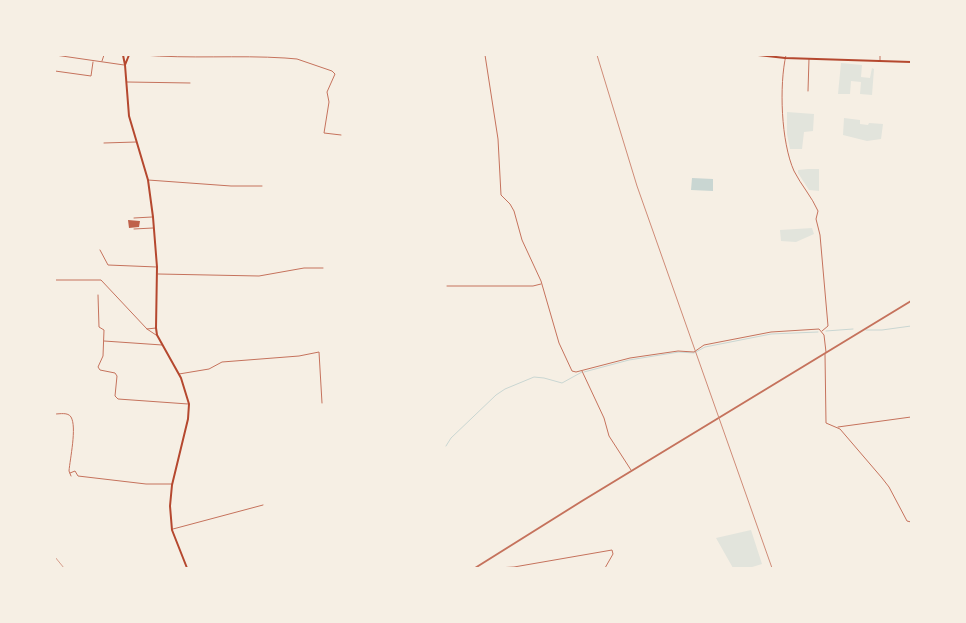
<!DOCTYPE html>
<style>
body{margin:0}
#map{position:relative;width:966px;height:623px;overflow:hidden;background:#f6efe4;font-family:Rubik,sans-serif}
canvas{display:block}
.frame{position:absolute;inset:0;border:56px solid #f6efe4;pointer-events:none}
</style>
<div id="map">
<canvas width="966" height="623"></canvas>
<div class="frame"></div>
</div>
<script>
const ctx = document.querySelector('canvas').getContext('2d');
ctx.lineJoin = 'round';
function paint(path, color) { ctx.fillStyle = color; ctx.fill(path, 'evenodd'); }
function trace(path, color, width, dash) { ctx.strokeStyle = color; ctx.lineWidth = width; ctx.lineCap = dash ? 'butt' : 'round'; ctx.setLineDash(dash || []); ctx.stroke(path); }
paint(new Path2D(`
 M 841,63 L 862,65 L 861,77 L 870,78 L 872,68 L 874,69 L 872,95 L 860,94 L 861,82 L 851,81 L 850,94 L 838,94 Z
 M 787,112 L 814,114 L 813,131 L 804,132 L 802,149 L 790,149 L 787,134 Z
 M 844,118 L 860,120 L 860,124 L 868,125 L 869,123 L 883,124 L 881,139 L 867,141 L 843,135 Z
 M 808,169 L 819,169 L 819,191 L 809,190 L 798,173 L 798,170 Z
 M 812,228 L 814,234 L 796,242 L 781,241 L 780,230 Z
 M 751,530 L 762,564 L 749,568 L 733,568 L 716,538 Z`), '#e2e4dc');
paint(new Path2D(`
 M 692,178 L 713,179 L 713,191 L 691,190 Z`), '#c9d6d2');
trace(new Path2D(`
 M 866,330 L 882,330 L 911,326
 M 826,331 L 853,329
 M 584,372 L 629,360 L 679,352 L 694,353 L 705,347 L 771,334 L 818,332
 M 446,446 L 451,438 L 496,395 L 505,389 L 534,377 L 544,378 L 562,383 L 582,372`), '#c9d6d2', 1);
paint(new Path2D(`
 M 128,220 L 140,221 L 139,227 L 129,228 Z`), '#bf614a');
trace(new Path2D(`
 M 55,557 L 64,568`), '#b5482f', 0.5);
trace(new Path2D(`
 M 102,61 L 104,55
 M 134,218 L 152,217
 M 134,229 L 153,228`), '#c5725c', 1);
trace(new Path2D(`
 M 55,55 L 124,65
 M 142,55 C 190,59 238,55 285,58 L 297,59 L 332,71 L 335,74 L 327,92 L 329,102 L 324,133 L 341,135
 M 485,55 L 498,139 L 501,195 L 510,204 L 514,211 L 522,240 L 541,281 L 559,343 L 572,371 L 576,372 L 630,358 L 678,351 L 694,352 L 704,345 L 771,332 L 819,329 L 824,335 L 826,352
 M 786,55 C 779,85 781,142 794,171 C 801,185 812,197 818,211 L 816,219 L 820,235 L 828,326 L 822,331
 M 880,61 L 880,55
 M 55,71 L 91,76 L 93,62
 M 127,82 L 190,83
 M 808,91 L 809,59
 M 104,143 L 136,142
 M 148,180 L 231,186 L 262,186
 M 100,250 L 108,265 L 157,267
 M 158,274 L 259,276 L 304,268 L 323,268
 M 55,280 L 101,280 L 147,329 L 156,335
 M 447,286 L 533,286 L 541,284
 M 98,295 L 99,327 L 104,330 L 103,356 L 98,367 L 100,370 L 115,373 L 117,376 L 115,396 L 118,399 L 188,404
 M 147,329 L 156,328
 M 104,341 L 162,345
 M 825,354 L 826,423 L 840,429 L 882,478 L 889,487 L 907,521 L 911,522
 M 582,371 L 604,418 L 609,436 L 631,470
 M 179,374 L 209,369 L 222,362 L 299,356 L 319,352 L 322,403
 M 55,414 C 60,414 68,412 71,417 C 77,427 70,459 69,471 L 71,476
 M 838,427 L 911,417
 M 70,473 L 75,471 L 78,476 L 146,484 L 172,484
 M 173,529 L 263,505
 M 497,568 L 514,567 L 612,550 L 613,554 L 605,568`), '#c5725c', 1);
trace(new Path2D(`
 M 475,568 L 582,501 L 911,301`), '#c5725c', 2);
trace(new Path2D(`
 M 123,55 L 125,65 L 129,116 L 148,180 L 153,217 L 157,267 L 156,328 L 157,335 L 181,378 L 189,404 L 188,419 L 172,485 L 170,506 L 172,530 L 187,568
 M 758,55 L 785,58 L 911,62
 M 125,65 L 129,55`), '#b5482f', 2);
trace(new Path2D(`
 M 597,55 L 637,186 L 772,568`), '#cf8b77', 1);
</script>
